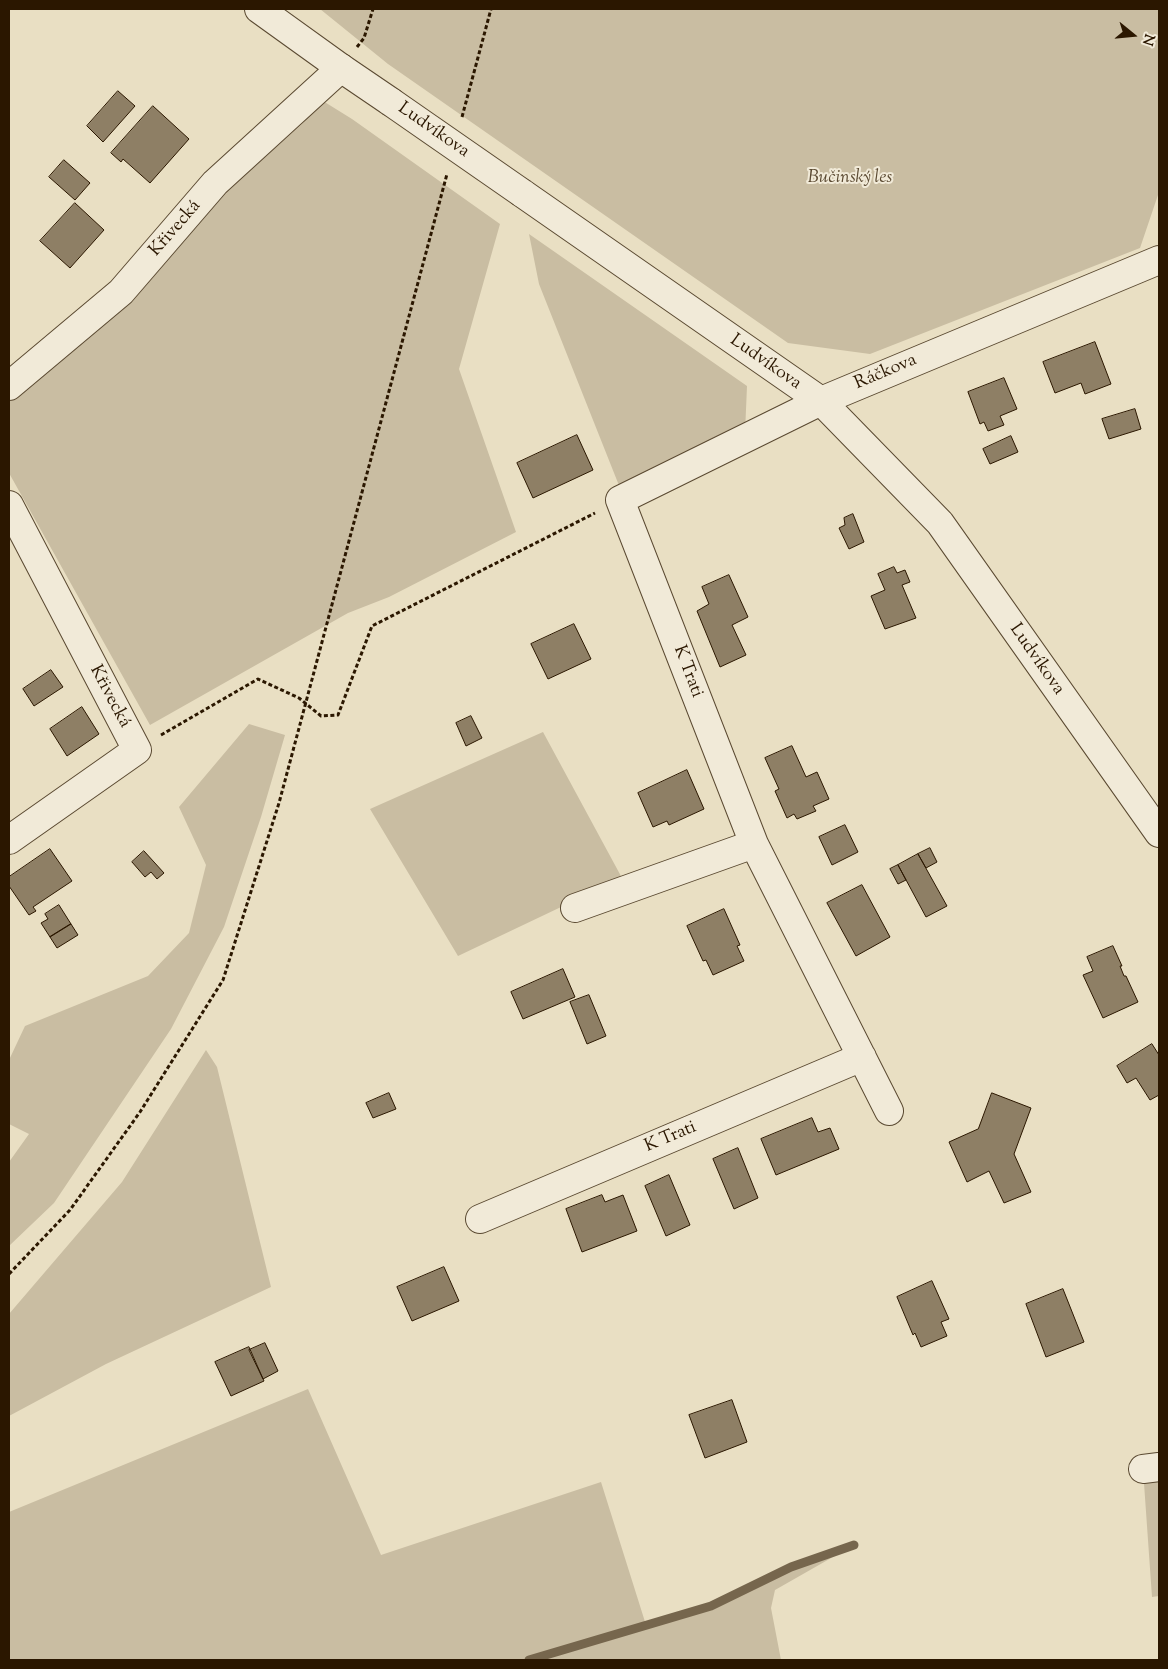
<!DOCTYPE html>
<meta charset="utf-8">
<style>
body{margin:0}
#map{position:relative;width:1168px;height:1669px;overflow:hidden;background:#e9dfc3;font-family:"Sorts Mill Goudy",serif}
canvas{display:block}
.frame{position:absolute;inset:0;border:10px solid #2b1700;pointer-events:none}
.north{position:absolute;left:1108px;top:10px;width:50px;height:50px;-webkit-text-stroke:4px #f1ead8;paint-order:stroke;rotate:107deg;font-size:14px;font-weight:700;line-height:20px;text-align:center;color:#2b1700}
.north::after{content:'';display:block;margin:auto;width:18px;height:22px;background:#2b1700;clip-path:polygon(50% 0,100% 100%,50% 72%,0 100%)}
</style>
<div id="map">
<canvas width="1168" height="1669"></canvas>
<div class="frame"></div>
<div class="north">N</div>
</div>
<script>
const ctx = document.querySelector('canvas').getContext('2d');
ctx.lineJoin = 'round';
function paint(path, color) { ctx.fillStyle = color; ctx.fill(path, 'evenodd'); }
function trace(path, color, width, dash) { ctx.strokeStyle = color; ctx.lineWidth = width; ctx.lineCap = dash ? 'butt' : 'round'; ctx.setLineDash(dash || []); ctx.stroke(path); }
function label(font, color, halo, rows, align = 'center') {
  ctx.font = font + ' "Sorts Mill Goudy",serif'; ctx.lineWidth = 4; ctx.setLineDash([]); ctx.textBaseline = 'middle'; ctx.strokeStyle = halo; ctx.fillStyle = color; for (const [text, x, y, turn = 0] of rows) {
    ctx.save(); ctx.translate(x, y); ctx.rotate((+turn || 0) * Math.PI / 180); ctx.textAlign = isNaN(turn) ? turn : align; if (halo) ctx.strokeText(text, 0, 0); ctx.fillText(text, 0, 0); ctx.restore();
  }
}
paint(new Path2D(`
 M 320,9 L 1159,9 L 1159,192 L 1140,248 L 870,354 L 788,343 L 388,64 Z
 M 323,101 L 352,119 L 500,224 L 459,369 L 516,532 L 389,597 L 348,613 L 150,725 L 9,473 L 9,402 L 133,301 L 219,198 L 301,125 Z
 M 529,234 L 747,386 L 745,433 L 620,488 L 539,284 Z
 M 249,724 L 285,735 L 261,817 L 224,927 L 171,1029 L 54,1203 L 9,1246 L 9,1162 L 29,1134 L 9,1124 L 9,1060 L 25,1026 L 148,976 L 189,933 L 206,865 L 179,807 Z
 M 543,732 L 622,878 L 458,956 L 370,809 Z
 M 206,1050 L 217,1067 L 271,1287 L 106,1364 L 9,1416 L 9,1314 L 122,1182 Z
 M 308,1389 L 381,1555 L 601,1482 L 646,1625 L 711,1606 L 791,1567 L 854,1545 L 775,1590 L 771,1608 L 781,1660 L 9,1660 L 9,1512 Z
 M 1159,1468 L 1159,1596 L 1152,1597 L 1143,1469 Z`), '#c9bda2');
trace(new Path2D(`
 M 529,1660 L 711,1606 L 791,1567 L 854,1545`), '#76664d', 9);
const building = new Path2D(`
 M 118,91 L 135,106 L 103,142 L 87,126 Z
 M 153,106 L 189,139 L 150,183 L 123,159 L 121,162 L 111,153 Z
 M 64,160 L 90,183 L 75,200 L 49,177 Z
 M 75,203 L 104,230 L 70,268 L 40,241 Z
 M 1095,342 L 1111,384 L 1085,394 L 1081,383 L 1055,393 L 1043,362 Z
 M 1004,378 L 1017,409 L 1000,416 L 1004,425 L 988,431 L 984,422 L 980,424 L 968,392 Z
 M 1135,409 L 1141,429 L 1109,439 L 1102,419 Z
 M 577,435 L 593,470 L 533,498 L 517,463 Z
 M 1011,436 L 1018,452 L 990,464 L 983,449 Z
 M 853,514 L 864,542 L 849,549 L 839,528 L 845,525 L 844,518 Z
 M 894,567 L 897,573 L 905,570 L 910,582 L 902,585 L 916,618 L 885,629 L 871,596 L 885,590 L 878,574 Z
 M 729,575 L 748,617 L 732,625 L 746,655 L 720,667 L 697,611 L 709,604 L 702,587 Z
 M 574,624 L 591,659 L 548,679 L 531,644 Z
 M 51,670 L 63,687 L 34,706 L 23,689 Z
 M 82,707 L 99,734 L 67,756 L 50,729 Z
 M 471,716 L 482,738 L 466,746 L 456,723 Z
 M 792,746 L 806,777 L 817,772 L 829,799 L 813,806 L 816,811 L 797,819 L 794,814 L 787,818 L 775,791 L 779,789 L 765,758 Z
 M 687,770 L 704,809 L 669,825 L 667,821 L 653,827 L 638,793 Z
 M 845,825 L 858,852 L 832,865 L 819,837 Z
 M 930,848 L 937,862 L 926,868 L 918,854 Z
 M 50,849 L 72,881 L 33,907 L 36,911 L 29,915 L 9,886 L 9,877 Z
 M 144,851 L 164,873 L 157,879 L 151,872 L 145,877 L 132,862 Z
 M 918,854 L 947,906 L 926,917 L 898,865 Z
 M 898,865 L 906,880 L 898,884 L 890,869 Z
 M 862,885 L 890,937 L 856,956 L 827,903 Z
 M 59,905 L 71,924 L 50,937 L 41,923 L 48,919 L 45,914 Z
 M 724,909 L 740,945 L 737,946 L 744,961 L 713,975 L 706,960 L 703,961 L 687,926 Z
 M 71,924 L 78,935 L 57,948 L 50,937 Z
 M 1113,946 L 1122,966 L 1120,966 L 1124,976 L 1126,976 L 1138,1002 L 1103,1018 L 1083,975 L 1093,971 L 1087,957 Z
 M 563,969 L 575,997 L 523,1019 L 511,992 Z
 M 589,995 L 606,1036 L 587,1044 L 570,1002 Z
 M 1152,1044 L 1159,1055 L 1159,1095 L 1150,1100 L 1136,1078 L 1127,1083 L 1117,1066 Z
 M 389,1093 L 396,1109 L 373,1118 L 366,1103 Z
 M 992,1093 L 1031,1108 L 1014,1154 L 1031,1192 L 1004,1203 L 989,1171 L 967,1182 L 949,1142 L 978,1129 Z
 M 812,1118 L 818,1132 L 830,1128 L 839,1149 L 776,1175 L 761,1139 Z
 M 738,1148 L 758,1198 L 734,1209 L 713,1159 Z
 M 669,1175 L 690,1225 L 666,1236 L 645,1186 Z
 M 602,1195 L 605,1202 L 623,1195 L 637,1231 L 582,1252 L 566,1209 Z
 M 444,1267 L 459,1301 L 412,1321 L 397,1287 Z
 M 932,1281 L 949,1319 L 941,1322 L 947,1336 L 921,1347 L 915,1333 L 913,1335 L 897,1297 Z
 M 1063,1289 L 1084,1342 L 1046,1357 L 1026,1304 Z
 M 265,1343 L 278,1371 L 263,1379 L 249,1350 Z
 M 249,1347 L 264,1381 L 231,1396 L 215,1362 Z
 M 732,1400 L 747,1442 L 705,1458 L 689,1415 Z`);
paint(building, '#8e7f65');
trace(building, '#2b1700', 1);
const minor = new Path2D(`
 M 9,386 L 121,292 L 215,183 L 341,68
 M 9,505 L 137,750 L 9,840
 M 575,908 L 754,844
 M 889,1111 L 754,844 L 620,500 L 821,401 L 1159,260
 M 480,1219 L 862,1057
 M 1143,1469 L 1159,1467`);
const tertiary = new Path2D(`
 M 259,9 L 341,68 L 391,102
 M 522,193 L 821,401 L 940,523 L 1159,833`);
trace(minor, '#5a4931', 30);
trace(tertiary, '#5a4931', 30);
trace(new Path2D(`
 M 357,47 L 364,38 L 373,9
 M 462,117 L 491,9
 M 161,735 L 258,679 L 299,698 L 321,716 L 338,715 L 372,626 L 595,513
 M 9,1274 L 70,1210 L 140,1112 L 223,980 L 279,803 L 447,174`), '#2b1700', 3, [4, 2.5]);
trace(minor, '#f1ead8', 28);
trace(tertiary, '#f1ead8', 28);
const tertiaryBridge = new Path2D(`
 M 391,102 L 522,193`);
trace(tertiaryBridge, '#5a4931', 30, []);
trace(tertiaryBridge, '#f1ead8', 28);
label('18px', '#2b1700', '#f1ead8', [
 ["Ludvíkova",433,131,35],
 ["Křivecká",176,229,-49],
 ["Ludvíkova",765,363,35],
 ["Ráčkova",886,373,-23],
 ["Ludvíkova",1036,660,55],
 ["K Trati",687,672,69],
 ["Křivecká",109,697,62],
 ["K Trati",671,1138,-23]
]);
label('italic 18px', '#5a4931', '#f1ead8', [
 ["Bučinský les",850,179]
]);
</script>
